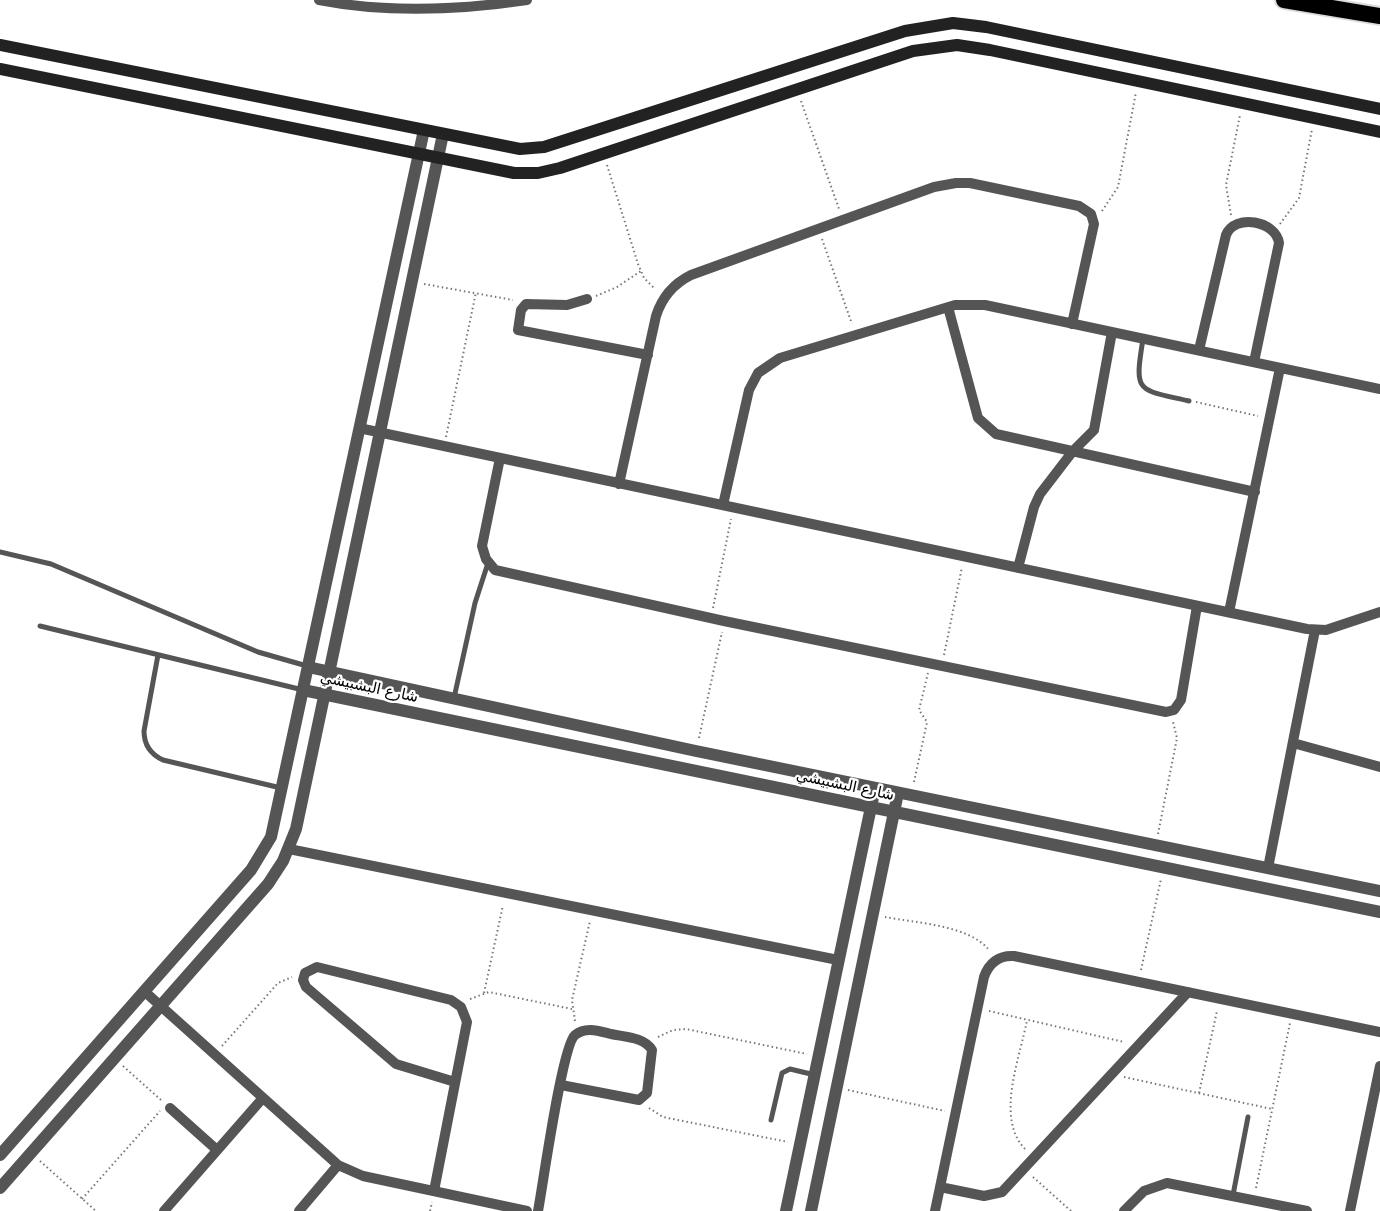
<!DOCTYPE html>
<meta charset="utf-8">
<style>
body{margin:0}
canvas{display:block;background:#fff}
</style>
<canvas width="1380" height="1211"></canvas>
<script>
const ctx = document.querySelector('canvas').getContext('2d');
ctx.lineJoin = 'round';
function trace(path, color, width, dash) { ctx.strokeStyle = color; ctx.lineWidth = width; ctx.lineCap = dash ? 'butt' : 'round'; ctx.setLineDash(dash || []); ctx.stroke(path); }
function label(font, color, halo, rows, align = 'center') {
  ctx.font = font + ' "DejaVu Sans",Cairo,sans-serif'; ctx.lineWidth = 4.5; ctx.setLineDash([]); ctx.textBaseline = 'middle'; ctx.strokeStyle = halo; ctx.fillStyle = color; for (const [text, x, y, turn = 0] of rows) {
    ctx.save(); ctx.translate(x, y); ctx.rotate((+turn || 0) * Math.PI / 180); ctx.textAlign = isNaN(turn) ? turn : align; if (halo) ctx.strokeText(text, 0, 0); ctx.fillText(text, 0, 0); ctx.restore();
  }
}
const trunk = new Path2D(`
 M 1284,0 L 1380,16`);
trace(trunk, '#dbdbdb', 20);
trace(new Path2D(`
 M 801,101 L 839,209
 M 607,165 L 638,264 L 644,278 L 655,289
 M 1102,211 L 1118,187 L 1136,92
 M 1231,215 L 1226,185 L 1240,115
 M 1280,224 L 1299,198 L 1312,129
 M 822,239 L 852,324
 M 424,284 L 513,300
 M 596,296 L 617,287 L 641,271
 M 1196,402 L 1258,416
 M 446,437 L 476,292
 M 713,608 L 731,519
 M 944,655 L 962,567
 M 699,738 L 722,632
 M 914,782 L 927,722 L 919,710 L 928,673
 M 1158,834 L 1177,738 L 1173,722
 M 885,917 C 916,923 969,925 989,950
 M 1141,970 L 1161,879
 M 484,993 L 503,905
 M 470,999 L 489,992 L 572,1009
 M 989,1011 L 1124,1042
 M 575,1021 L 572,1000 L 590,921
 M 658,1037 L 673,1030 L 686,1029 L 807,1054
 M 222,1046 L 278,983 L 292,977
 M 123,1066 L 161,1100
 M 1124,1077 L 1272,1109
 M 848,1090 L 945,1111
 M 1199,1093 L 1217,1011
 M 649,1108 L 663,1117 L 788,1142
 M 1025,1149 C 995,1118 1020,1058 1027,1020
 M 40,1161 L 96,1211
 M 1033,1177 L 1071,1211
 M 1256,1188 L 1290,1023
 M 82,1199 L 160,1111
 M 430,1211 L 432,1202`), '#777', 2, [1.5, 3]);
trace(new Path2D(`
 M 1143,339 C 1134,394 1137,389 1189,401
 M 0,552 L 51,564 L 258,652 L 307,666
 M 40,626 L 303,690
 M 158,655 L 144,731 C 144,745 150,754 163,760 L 281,788
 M 454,698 L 475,603 L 488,563
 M 771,1120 L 782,1073 L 790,1069 L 815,1075
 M 1233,1195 L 1248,1117`), '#555', 5);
trace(new Path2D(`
 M 319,0 C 386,13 460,10 527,0
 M 587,299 L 567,305 L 526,304 L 521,310 L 518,330 L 648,355
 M 948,307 L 978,418 L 996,434 L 1255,492
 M 1199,350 L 1226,235 C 1235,213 1276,221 1279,243 L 1254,362
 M 359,428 L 1307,629 L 1326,630 L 1380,612
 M 500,458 L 482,546 L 486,559 L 495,570 L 724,621 L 1166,712 L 1174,710 L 1181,700 L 1197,606
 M 619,484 L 656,316 C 662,297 673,284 691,275 L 934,187 L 956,183 L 970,183 L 1079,206 L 1091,214 L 1094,224 L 1072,324
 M 723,505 L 749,390 L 758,373 L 780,358 L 955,305 L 985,305 L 1380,389
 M 1018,568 L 1034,507 L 1040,494 L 1073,451 L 1094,430 L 1112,332
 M 1229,612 L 1280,368
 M 1293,743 L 1380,767
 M 289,849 L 838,960
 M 1268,868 L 1315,630
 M 144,991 L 338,1165 L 363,1176 L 527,1211
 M 170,1108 L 217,1150
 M 940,1187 L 984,1196 L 1002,1192 L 1188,992
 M 434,1191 L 467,1022 L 461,1007 L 451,1000 L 317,967 L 305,973 L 303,980 L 306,987 L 396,1064 L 455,1082
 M 164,1211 L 262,1099
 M 299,1211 L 338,1165
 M 538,1211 C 543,1185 562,1046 575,1035 C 586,1026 599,1031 611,1034 C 625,1037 644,1037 652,1050 L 647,1093 L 639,1100 L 561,1085
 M 935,1211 L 984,977 C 989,963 999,955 1014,956 L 1380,1032
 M 1124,1211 L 1144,1191 L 1167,1183 L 1307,1211
 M 1350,1211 L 1380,1066`), '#555', 10);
trace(new Path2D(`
 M 308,667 L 696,751 L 1380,891
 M 303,690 L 1380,912
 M 0,1155 L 251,870 L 271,837 L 424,130
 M 0,1188 L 268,884 L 283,861 L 296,829 L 443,134
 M 786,1211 L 875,788
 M 811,1211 L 898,793`), '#555', 12);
trace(new Path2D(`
 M 0,45 L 520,149 L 544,147 L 905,31 L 953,23 L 986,27 L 1380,109
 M 0,69 L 514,173 L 538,173 L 560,168 L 913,51 L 957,45 L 990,50 L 1380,132`), '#222', 12);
trace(trunk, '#000', 16);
label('15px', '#000', '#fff', [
 ["شارع البشبيشي",369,688,12],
 ["شارع البشبيشي",845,786,12]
]);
</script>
